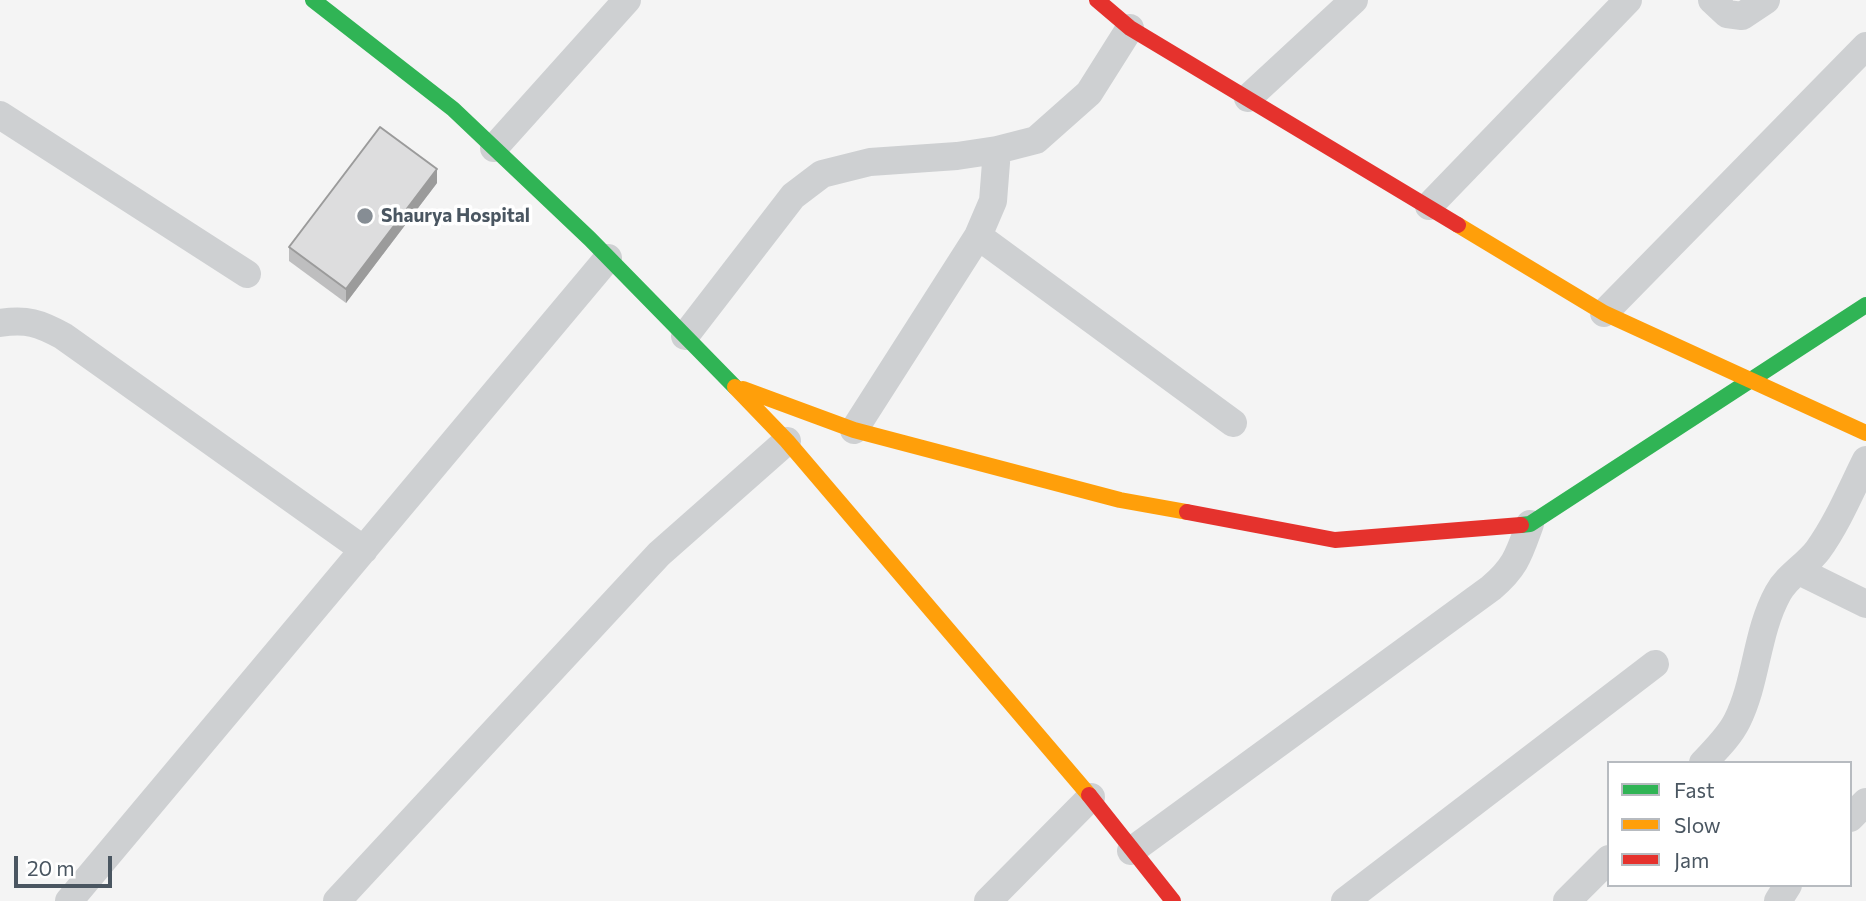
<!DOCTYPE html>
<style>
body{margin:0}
#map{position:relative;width:1866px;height:901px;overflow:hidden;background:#f4f4f4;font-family:Commissioner,sans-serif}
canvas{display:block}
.legend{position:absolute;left:1607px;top:761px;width:245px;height:126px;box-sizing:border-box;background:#fff;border:2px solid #b7bbc0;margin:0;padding:9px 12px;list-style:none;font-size:21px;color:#4a5661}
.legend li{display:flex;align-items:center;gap:14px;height:35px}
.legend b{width:35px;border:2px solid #b7bbc0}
.scale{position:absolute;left:14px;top:856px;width:98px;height:32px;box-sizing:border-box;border:4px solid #4a5661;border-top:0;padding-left:9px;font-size:21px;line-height:24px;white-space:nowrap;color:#4a5661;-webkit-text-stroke:5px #fff;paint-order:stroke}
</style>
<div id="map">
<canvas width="1866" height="901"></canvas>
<ul class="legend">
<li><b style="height:9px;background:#30b455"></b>Fast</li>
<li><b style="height:9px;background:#ff9f0a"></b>Slow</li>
<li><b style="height:9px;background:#e5322d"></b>Jam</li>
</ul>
<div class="scale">20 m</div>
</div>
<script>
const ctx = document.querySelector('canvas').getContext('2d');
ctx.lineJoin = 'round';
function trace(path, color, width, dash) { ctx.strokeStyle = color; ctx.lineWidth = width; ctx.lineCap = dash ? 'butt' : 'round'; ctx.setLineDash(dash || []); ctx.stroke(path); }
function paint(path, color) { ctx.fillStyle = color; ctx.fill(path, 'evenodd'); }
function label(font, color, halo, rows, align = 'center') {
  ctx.font = font + ' Commissioner,sans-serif'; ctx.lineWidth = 7; ctx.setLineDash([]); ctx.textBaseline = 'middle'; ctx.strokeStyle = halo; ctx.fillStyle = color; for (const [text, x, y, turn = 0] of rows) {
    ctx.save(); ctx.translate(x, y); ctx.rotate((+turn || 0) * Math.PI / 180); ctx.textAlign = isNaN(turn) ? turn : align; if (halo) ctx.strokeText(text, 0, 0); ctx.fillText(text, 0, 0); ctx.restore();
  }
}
trace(new Path2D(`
 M 1712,0 L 1727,14 L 1742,16 L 1766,0
 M 1248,98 L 1354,0
 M 0,115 L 247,274
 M 494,148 L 627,0
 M 1429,206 L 1628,0
 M 978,236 L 1233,423
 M 1604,313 L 1866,46
 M 0,323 C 27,319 39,323 63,336 L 364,550
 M 685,336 L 793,196 L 822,174 L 870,162 L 957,156 L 997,150 L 1036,140 L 1089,93 L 1130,28
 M 854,430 L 978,236 L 993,201 L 997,150
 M 1799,571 L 1866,604
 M 1703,763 C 1715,750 1729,737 1737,721 C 1757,681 1756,633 1778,593 C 1787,576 1807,565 1818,550 C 1838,522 1851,490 1866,460
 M 1850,818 L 1866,802
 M 1131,851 L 1491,588 C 1516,567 1519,554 1530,524
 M 69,901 L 608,258
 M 337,901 L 659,554 L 787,441
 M 988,901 L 1091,797
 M 1345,901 L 1655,664
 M 1567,901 L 1609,859
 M 1778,901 L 1788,885`), '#ced0d2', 28);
trace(new Path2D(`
 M 313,0 L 453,109 L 590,239 L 735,387
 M 1521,525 L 1530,524 L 1866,305`), '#30b455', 16);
trace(new Path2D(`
 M 1458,225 L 1604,313 L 1866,433
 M 735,387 L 787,441 L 1089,795
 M 743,389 L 854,430 L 1120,500 L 1187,512`), '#ff9f0a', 16);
trace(new Path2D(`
 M 1097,0 L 1130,28 L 1458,225
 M 1187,512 L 1335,540 L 1521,525
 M 1089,795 L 1173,901`), '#e5322d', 16);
paint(new Path2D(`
 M 437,183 L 346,303 L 289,261 L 289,247 Z`), '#bebebf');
paint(new Path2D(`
 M 437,169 L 437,183 L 346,303 L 346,289 Z`), '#9b9b9b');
const building = new Path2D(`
 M 380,127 L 437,169 L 346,289 L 289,247 Z`);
paint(building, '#ddddde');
trace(building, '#9b9b9b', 2);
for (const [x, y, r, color] of [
 [365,216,9,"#868d94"]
]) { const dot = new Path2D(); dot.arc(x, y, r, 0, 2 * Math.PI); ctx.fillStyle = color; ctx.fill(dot); trace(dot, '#fff', 2.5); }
label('bold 19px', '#4a5661', '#fff', [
 ["Shaurya Hospital",381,216]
], 'left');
</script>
